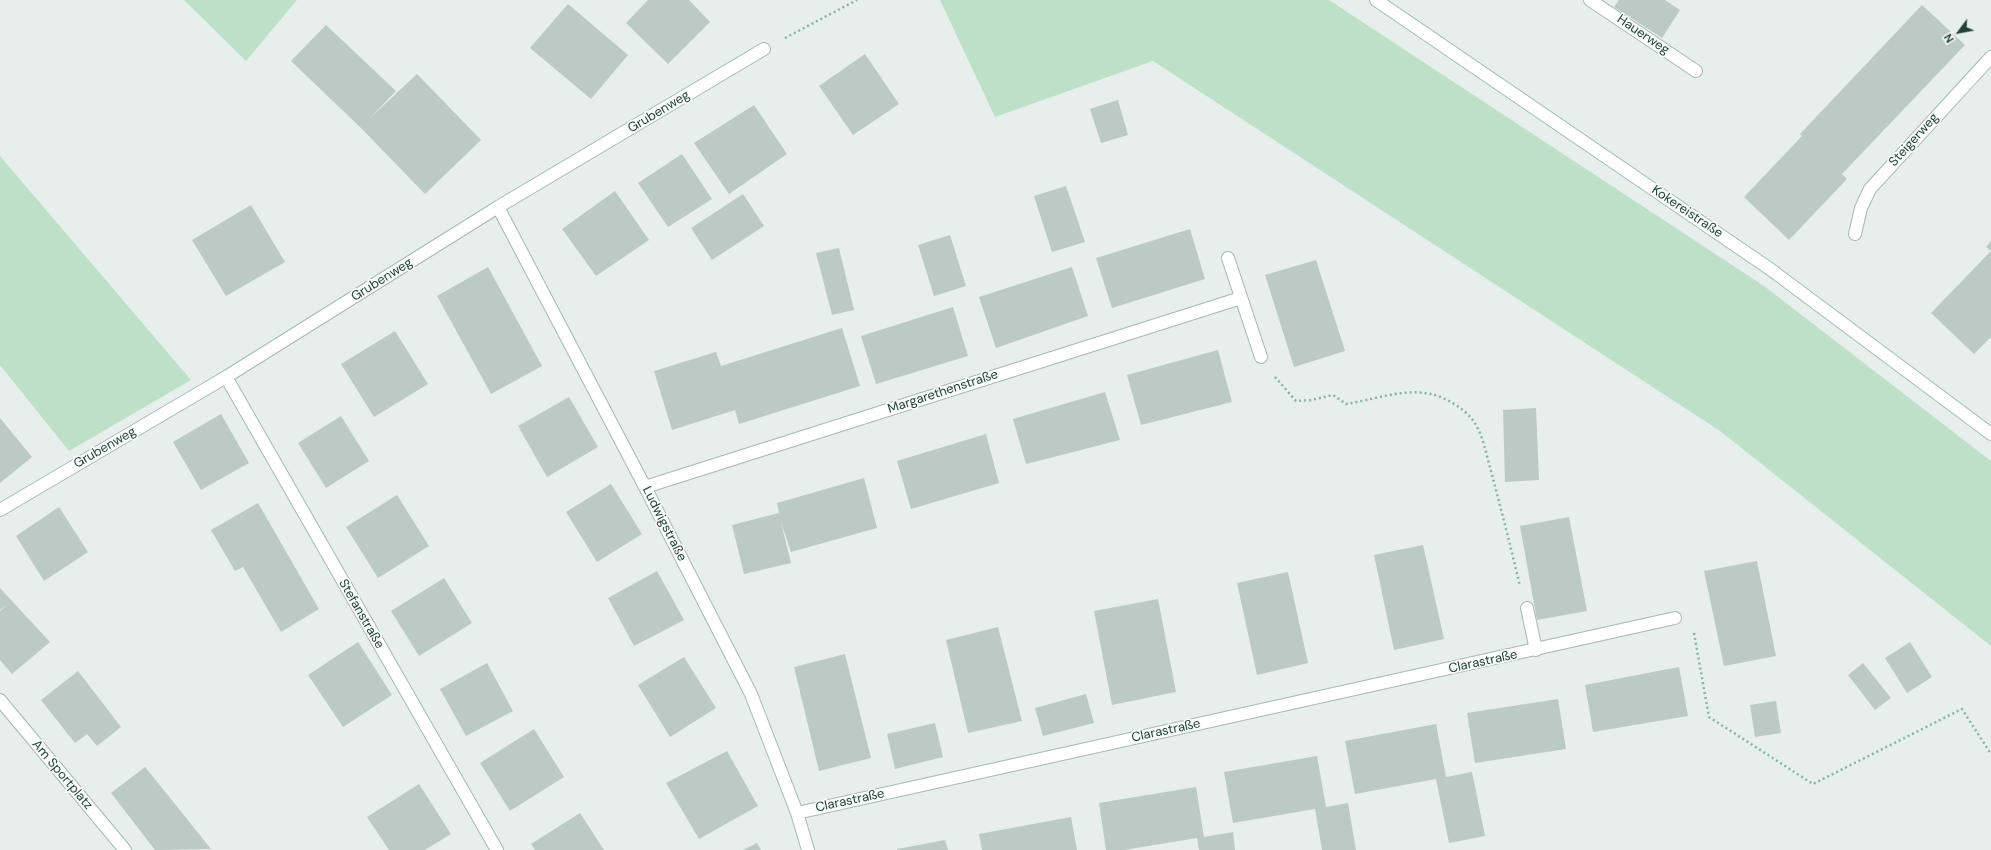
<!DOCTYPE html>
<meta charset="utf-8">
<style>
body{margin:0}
#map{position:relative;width:1991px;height:850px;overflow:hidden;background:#e6efeb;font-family:"DM Sans",sans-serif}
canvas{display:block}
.north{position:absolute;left:1939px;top:12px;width:40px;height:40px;-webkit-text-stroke:3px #f7fbf9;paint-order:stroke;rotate:238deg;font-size:11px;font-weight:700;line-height:16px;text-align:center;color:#24423a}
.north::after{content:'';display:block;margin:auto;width:14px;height:18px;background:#24423a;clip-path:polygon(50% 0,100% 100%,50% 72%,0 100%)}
</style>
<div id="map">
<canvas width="1991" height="850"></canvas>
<div class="north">N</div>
</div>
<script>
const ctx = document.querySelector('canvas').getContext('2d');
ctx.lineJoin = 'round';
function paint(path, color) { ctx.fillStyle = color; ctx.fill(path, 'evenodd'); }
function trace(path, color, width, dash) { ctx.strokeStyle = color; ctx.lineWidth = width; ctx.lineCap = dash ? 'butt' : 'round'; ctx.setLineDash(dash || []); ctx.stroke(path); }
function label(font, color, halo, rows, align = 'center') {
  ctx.font = font + ' "DM Sans",sans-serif'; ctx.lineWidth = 3.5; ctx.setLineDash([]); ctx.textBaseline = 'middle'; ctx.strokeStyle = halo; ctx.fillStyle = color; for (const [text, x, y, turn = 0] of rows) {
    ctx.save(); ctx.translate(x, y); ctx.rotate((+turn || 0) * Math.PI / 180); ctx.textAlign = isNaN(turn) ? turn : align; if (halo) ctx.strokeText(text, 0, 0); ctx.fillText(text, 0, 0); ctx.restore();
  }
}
paint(new Path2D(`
 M 184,0 L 297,0 L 246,61 Z
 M 940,0 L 1329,0 L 1764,286 L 1991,461 L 1991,646 L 1720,431 L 1153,61 L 995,117 Z
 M 0,156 L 191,380 L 69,451 L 0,365 Z`), '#bfe0c8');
paint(new Path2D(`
 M 648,0 L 689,0 L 710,22 L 668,64 L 626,23 Z
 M 1619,0 L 1665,0 L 1680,10 L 1662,38 L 1614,7 Z
 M 568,4 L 628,55 L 591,99 L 530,48 Z
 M 1922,5 L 1965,45 L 1842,174 L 1847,179 L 1789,240 L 1744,197 L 1802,136 L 1800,134 Z
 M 326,25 L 396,91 L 368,120 L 417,74 L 481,140 L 425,194 L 361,128 L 291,61 Z
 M 865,54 L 899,104 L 853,135 L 819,86 Z
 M 1118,100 L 1128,135 L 1101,143 L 1090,109 Z
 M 754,105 L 787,154 L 729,194 L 694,143 Z
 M 682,154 L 712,199 L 668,227 L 638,183 Z
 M 1066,186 L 1085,242 L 1052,252 L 1034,196 Z
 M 615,191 L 649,240 L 596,276 L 562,229 Z
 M 743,194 L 764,226 L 712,260 L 691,228 Z
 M 251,205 L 285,262 L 226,296 L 192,240 Z
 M 1190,229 L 1205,279 L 1112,308 L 1096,258 Z
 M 950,235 L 966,286 L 934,296 L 918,245 Z
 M 1991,241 L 1991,337 L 1974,354 L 1931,313 L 1991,251 L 1986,247 Z
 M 839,248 L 854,310 L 832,315 L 816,253 Z
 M 1316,260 L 1345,351 L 1294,367 L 1265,275 Z
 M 488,267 L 542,366 L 491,394 L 437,296 Z
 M 1072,267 L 1088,316 L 996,348 L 979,297 Z
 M 953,307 L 968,356 L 876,384 L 861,336 Z
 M 842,328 L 860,386 L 739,424 L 735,410 L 672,430 L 654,371 L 716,352 L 721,366 Z
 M 395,331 L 428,384 L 374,417 L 341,364 Z
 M 1218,350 L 1232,402 L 1141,425 L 1127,375 Z
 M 1105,392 L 1120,440 L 1026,464 L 1013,419 Z
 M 569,397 L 598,447 L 547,477 L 518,426 Z
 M 1536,408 L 1539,480 L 1505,482 L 1503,410 Z
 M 221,414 L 249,463 L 201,490 L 173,442 Z
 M 341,416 L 369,461 L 326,488 L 298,443 Z
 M 0,418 L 32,457 L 0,483 Z
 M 986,434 L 999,483 L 911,509 L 897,461 Z
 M 864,478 L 877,528 L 791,552 L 781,522 L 791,563 L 744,574 L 732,525 L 779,513 L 777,503 Z
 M 611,484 L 642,534 L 597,562 L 566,512 Z
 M 397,495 L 429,546 L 378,578 L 346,527 Z
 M 258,503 L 319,609 L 281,632 L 243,567 L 235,571 L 211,530 Z
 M 59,507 L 88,552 L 44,581 L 16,536 Z
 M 1569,517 L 1587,611 L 1537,620 L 1520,526 Z
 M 1423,545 L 1444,639 L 1394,650 L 1374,555 Z
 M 1757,561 L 1776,656 L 1724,666 L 1704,571 Z
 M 657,571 L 684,620 L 634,646 L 608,598 Z
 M 1288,572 L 1308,663 L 1257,675 L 1237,583 Z
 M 444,578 L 472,623 L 419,656 L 391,611 Z
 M 0,588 L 50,642 L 12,674 L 0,660 L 0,611 L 8,604 L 0,610 Z
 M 1158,599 L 1176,692 L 1112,705 L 1094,611 Z
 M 998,627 L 1022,721 L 968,733 L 946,640 Z
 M 358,642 L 392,695 L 343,727 L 308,675 Z
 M 1910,642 L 1932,677 L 1907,693 L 1885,658 Z
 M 845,654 L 871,758 L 819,771 L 794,667 Z
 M 684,657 L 716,708 L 670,737 L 638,685 Z
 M 487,663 L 513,711 L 466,736 L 440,689 Z
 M 1863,663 L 1891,698 L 1875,710 L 1848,675 Z
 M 1679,667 L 1688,716 L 1593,732 L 1585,685 Z
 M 78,671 L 121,727 L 97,746 L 87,734 L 75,743 L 41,700 Z
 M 1086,694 L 1094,723 L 1043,736 L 1035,708 Z
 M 1558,699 L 1566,749 L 1475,763 L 1467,713 Z
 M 1776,701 L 1781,733 L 1755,737 L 1750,705 Z
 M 935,723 L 943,757 L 895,769 L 887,734 Z
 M 1436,724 L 1446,777 L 1472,772 L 1485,836 L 1449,843 L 1436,779 L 1355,794 L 1345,741 Z
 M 534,729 L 564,777 L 510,811 L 480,763 Z
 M 727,751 L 758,806 L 699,839 L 666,783 Z
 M 1317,756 L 1326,807 L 1348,803 L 1356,850 L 1322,850 L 1315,809 L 1233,823 L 1224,772 Z
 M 145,767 L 171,799 L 211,849 L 155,850 L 111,793 Z
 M 419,784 L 451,834 L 425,850 L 389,850 L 367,817 Z
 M 1196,787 L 1204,837 L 1233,832 L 1235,850 L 1199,850 L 1197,838 L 1124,850 L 1106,850 L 1099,803 Z
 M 580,813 L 604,850 L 535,850 L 531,844 Z
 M 1071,817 L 1077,850 L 982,850 L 979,834 Z
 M 945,840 L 948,850 L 897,850 L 897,849 Z
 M 757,843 L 761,850 L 743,850 Z`), '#bbcac4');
const lane = new Path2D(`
 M 1228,258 L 1261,357
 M 1527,608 L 1536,650`);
const street = new Path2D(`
 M 1590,0 L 1696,71
 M 498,207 L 645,487 L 751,694 L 797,813 L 808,850
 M 1855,234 L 1861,208 L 1870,189 L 1991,57
 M 226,377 L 497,850
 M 645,487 L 1241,298
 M 0,510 L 226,377 L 498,207 L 764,49
 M 0,700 L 125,850
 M 797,813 L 1675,618`);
const secondary = new Path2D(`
 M 1376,0 L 1770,269 L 1991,434`);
trace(lane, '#a8b8b2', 14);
trace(street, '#a8b8b2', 14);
trace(secondary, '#a4bbb3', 14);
trace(new Path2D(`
 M 785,38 L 857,0
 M 1275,377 L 1296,401 L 1311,400 L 1333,395 L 1346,404 C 1373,400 1403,388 1431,394 C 1445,397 1463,408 1472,419 C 1483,433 1486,454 1491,471 C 1501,509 1511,548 1520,586
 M 1694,633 L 1709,717 L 1813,784 L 1962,709 L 1991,754`), '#86b3a5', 2.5, [2, 3]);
trace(lane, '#fff', 12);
trace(street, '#fff', 12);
trace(secondary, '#fff', 12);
label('13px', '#24423a', '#f7fbf9', [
 ["Hauerweg",1643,35,34],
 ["Grubenweg",659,112,-31],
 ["Steigerweg",1914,140,-48],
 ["Kokereistraße",1687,212,34],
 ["Grubenweg",382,280,-32],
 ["Margarethenstraße",943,392,-18],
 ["Grubenweg",105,448,-30],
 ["Ludwigstraße",664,524,63],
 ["Stefanstraße",361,614,60],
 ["Clarastraße",1483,662,-12],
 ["Clarastraße",1166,731,-12],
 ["Am Sportplatz",62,775,50],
 ["Clarastraße",850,801,-12]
]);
</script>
